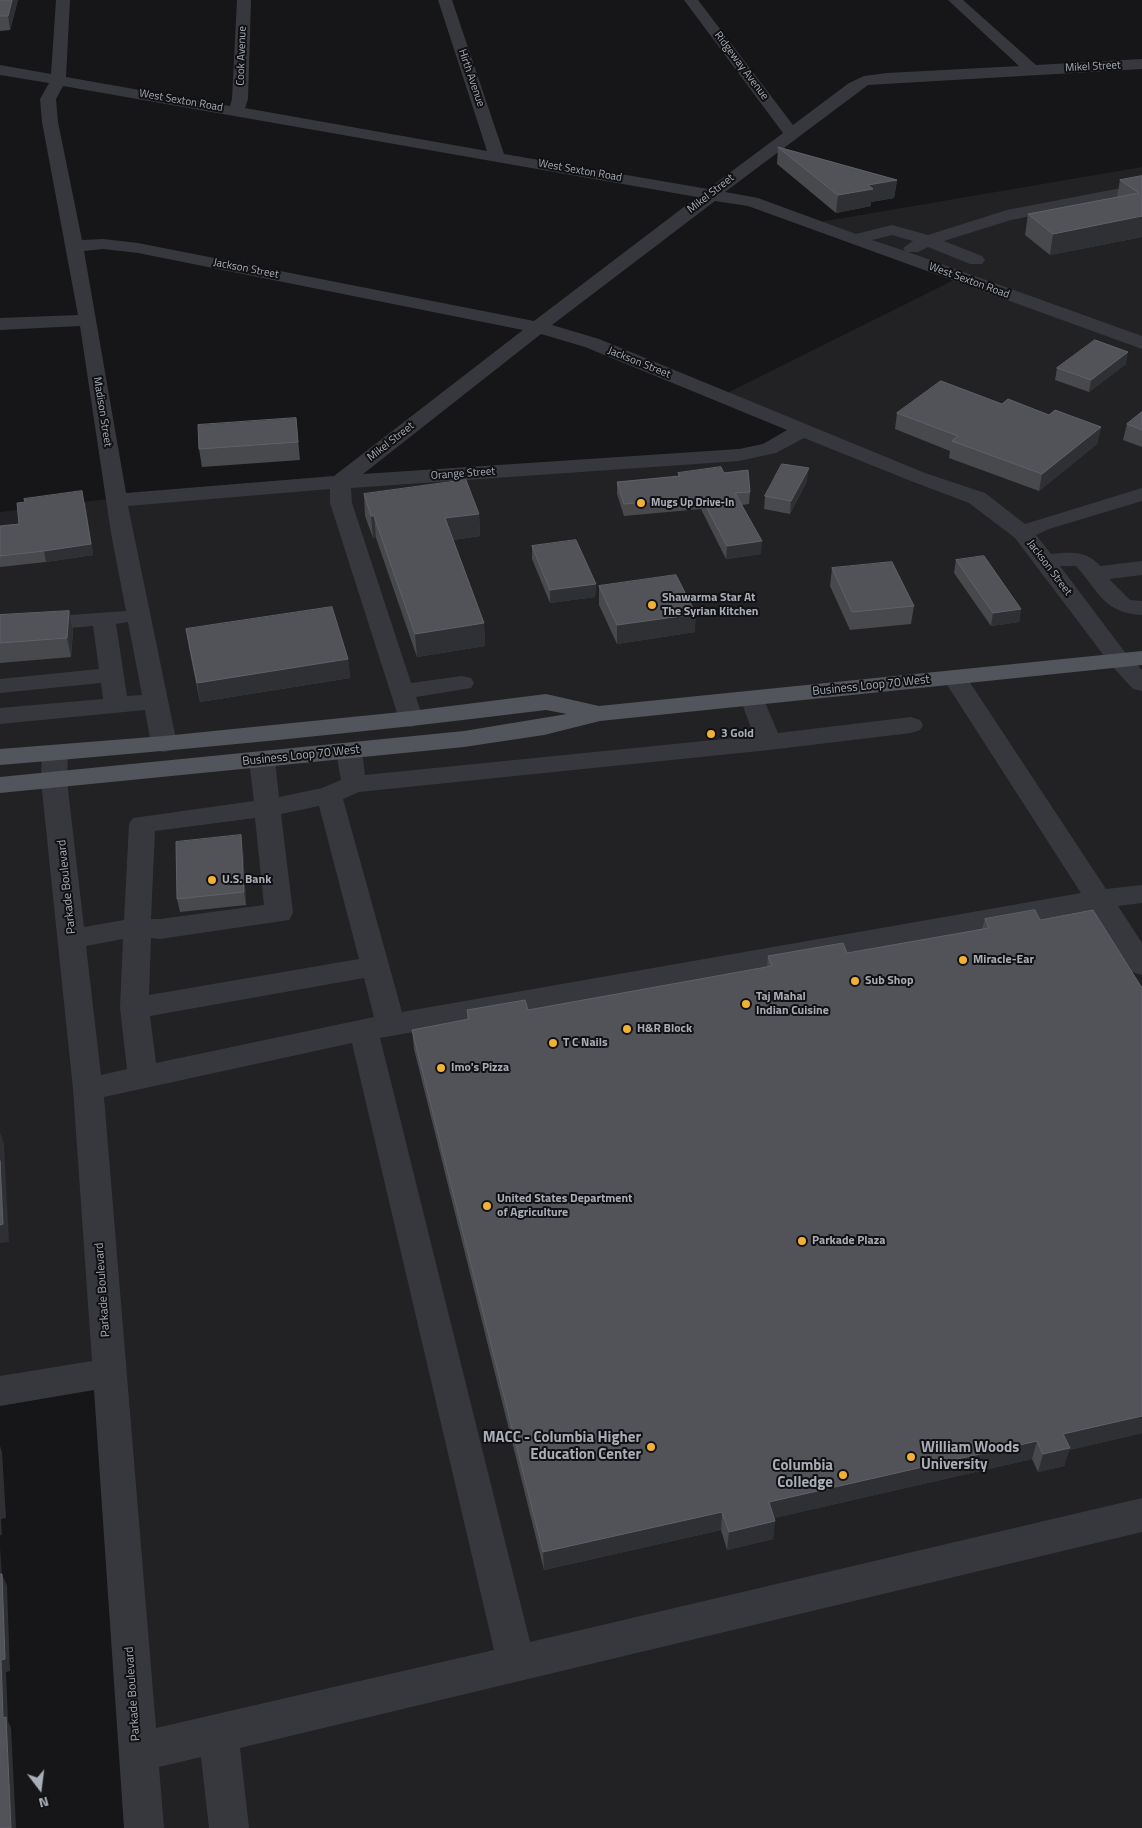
<!DOCTYPE html>
<style>
body{margin:0}
#map{position:relative;width:1142px;height:1828px;overflow:hidden;background:#161618;font-family:"Titillium Web",sans-serif}
canvas{display:block}
.north{position:absolute;left:15px;top:1763px;width:50px;height:50px;-webkit-text-stroke:4px #111113;paint-order:stroke;rotate:165deg;font-size:14px;font-weight:700;line-height:20px;text-align:center;color:#a8adb8}
.north::after{content:'';display:block;margin:auto;width:18px;height:22px;background:#a8adb8;clip-path:polygon(50% 0,100% 100%,50% 72%,0 100%)}
</style>
<div id="map">
<canvas width="1142" height="1828"></canvas>
<div class="north">N</div>
</div>
<script>
const ctx = document.querySelector('canvas').getContext('2d');
ctx.lineJoin = 'round';
function paint(path, color) { ctx.fillStyle = color; ctx.fill(path, 'evenodd'); }
function trace(path, color, width, dash) { ctx.strokeStyle = color; ctx.lineWidth = width; ctx.lineCap = dash ? 'butt' : 'round'; ctx.setLineDash(dash || []); ctx.stroke(path); }
function label(font, color, halo, rows, align = 'center') {
  ctx.font = font + ' "Titillium Web",sans-serif'; ctx.lineWidth = 4; ctx.setLineDash([]); ctx.textBaseline = 'middle'; ctx.strokeStyle = halo; ctx.fillStyle = color; for (const [text, x, y, turn = 0] of rows) {
    ctx.save(); ctx.translate(x, y); ctx.rotate((+turn || 0) * Math.PI / 180); ctx.textAlign = isNaN(turn) ? turn : align; if (halo) ctx.strokeText(text, 0, 0); ctx.fillText(text, 0, 0); ctx.restore();
  }
}
paint(new Path2D(`
 M 1142,167 L 1142,1828 L 143,1828 L 106,1376 L 0,1393 L 0,512 L 100,500 L 739,454 L 801,431 L 719,397 L 958,278 L 814,223 Z`), '#222225');
paint(new Path2D(`
 M 56,0 L 70,0 L 66,77 L 230,106 L 232,99 L 237,0 L 251,0 L 248,99 L 245,108 L 487,151 L 438,0 L 452,0 L 504,154 L 708,189 L 783,133 L 684,0 L 698,0 L 793,125 L 849,83 L 864,76 L 887,73 L 1019,66 L 948,0 L 963,0 L 1036,65 L 1142,59 L 1142,69 L 868,85 L 725,192 L 758,198 L 856,234 L 892,225 L 928,235 L 1007,210 L 1142,184 L 1142,194 L 1011,220 L 944,241 L 982,256 L 985,260 L 982,264 L 970,264 L 928,247 L 918,252 L 908,252 L 1142,336 L 1142,349 L 748,206 L 715,201 L 552,325 L 599,339 L 925,473 L 985,493 L 1025,524 L 1142,488 L 1142,501 L 1049,529 L 1036,535 L 1051,554 C 1070,552 1087,550 1100,566 L 1142,561 L 1142,575 L 1109,579 L 1130,600 L 1142,601 L 1142,615 C 1103,613 1099,591 1076,566 L 1060,566 L 1127,655 L 1142,670 L 1142,691 L 1133,689 L 1111,665 L 1015,538 L 969,503 L 911,481 L 804,438 L 776,453 L 739,461 L 351,488 L 352,503 L 411,683 L 462,676 L 471,678 L 474,683 L 471,688 L 416,697 L 423,719 L 420,724 L 411,727 L 402,724 L 399,719 L 330,503 L 330,489 L 128,506 L 177,744 L 173,750 L 164,752 L 155,750 L 151,744 L 145,710 L 0,724 L 0,708 L 103,699 L 101,683 L 0,693 L 0,679 L 99,669 L 93,626 L 0,634 L 0,620 L 126,611 L 111,533 L 80,326 L 0,330 L 0,318 L 78,315 L 42,122 L 40,99 L 49,83 L 0,75 L 0,65 L 51,74 ZM 63,86 L 697,197 L 534,321 L 138,243 L 103,239 L 82,240 L 58,122 L 56,99 ZM 892,235 L 913,241 L 903,248 L 905,251 L 872,240 ZM 103,249 L 138,253 L 523,330 L 334,476 L 126,493 L 84,251 ZM 541,334 L 585,347 L 787,430 L 763,444 L 739,449 L 363,474 ZM 128,622 L 142,695 L 127,696 L 116,624 Z
 M 954,670 L 963,672 L 1106,889 L 1142,885 L 1142,903 L 1118,906 L 1142,943 L 1142,975 L 1132,972 L 1092,910 L 380,1038 L 530,1642 L 1142,1498 L 1142,1532 L 240,1748 L 249,1828 L 209,1828 L 201,1757 L 159,1767 L 164,1828 L 124,1828 L 94,1390 L 0,1406 L 0,1376 L 92,1361 L 73,1089 L 41,781 L 42,753 L 46,747 L 55,745 L 64,747 L 68,753 L 67,781 L 84,927 L 124,920 L 129,824 L 133,818 L 254,801 L 249,760 L 253,754 L 262,752 L 271,754 L 275,760 L 279,797 L 322,788 L 341,780 L 336,751 L 340,745 L 349,743 L 358,745 L 362,751 L 365,775 L 754,736 L 740,698 L 743,693 L 752,691 L 761,693 L 778,733 L 911,717 L 920,720 L 923,725 L 920,730 L 911,733 L 769,750 L 359,792 L 343,799 L 402,1012 L 1081,893 L 942,677 L 945,672 ZM 319,806 L 359,959 L 149,995 L 151,938 L 160,939 L 289,920 L 293,913 L 281,814 ZM 255,818 L 264,905 L 160,919 L 151,919 L 155,831 ZM 123,939 L 120,1008 L 127,1069 L 101,1075 L 86,946 ZM 364,978 L 374,1017 L 156,1063 L 150,1016 ZM 352,1043 L 494,1650 L 156,1728 L 104,1097 Z`), '#37383d');
paint(new Path2D(`
 M 1142,651 L 1142,665 L 600,721 L 544,735 L 464,747 L 0,793 L 0,777 L 464,731 L 567,714 L 546,710 C 364,733 182,750 0,765 L 0,749 L 164,736 L 411,711 L 546,694 L 599,706 Z`), '#53555c');
paint(new Path2D(`
 M 0,0 L 18,0 L 10,30 L 0,31 Z
 M 778,147 L 897,180 L 894,198 L 871,202 L 871,206 L 836,213 L 777,164 Z
 M 1142,176 L 1142,237 L 1050,255 L 1025,235 L 1028,214 L 1117,197 L 1120,180 Z
 M 1126,364 L 1089,392 L 1055,380 L 1057,368 Z
 M 1002,404 L 1101,427 L 1097,444 L 1039,491 L 949,458 L 950,451 L 895,429 L 897,413 Z
 M 1142,412 L 1142,447 L 1123,440 L 1127,424 Z
 M 296,418 L 300,460 L 202,467 L 199,449 Z
 M 678,473 L 724,473 L 750,492 L 749,504 L 742,505 L 761,554 L 726,559 L 701,509 L 624,516 L 617,494 L 617,482 L 678,477 Z
 M 807,481 L 790,514 L 764,509 L 765,496 Z
 M 364,494 L 479,514 L 480,536 L 453,540 L 484,623 L 485,646 L 417,657 L 376,538 L 373,538 L 365,516 Z
 M 85,502 L 93,555 L 46,562 L 0,567 L 0,526 L 19,524 Z
 M 532,546 L 596,584 L 595,597 L 550,603 L 532,559 Z
 M 956,560 L 1021,609 L 1019,622 L 991,626 L 954,573 Z
 M 832,568 L 914,606 L 911,624 L 850,630 L 830,586 Z
 M 599,586 L 695,632 L 617,644 L 599,605 Z
 M 69,611 L 73,630 L 71,657 L 0,663 L 0,615 Z
 M 186,629 L 348,659 L 350,678 L 200,702 L 189,648 Z
 M 243,849 L 246,905 L 180,912 L 177,899 Z
 M 985,919 L 1040,920 L 1142,988 L 1142,1433 L 1069,1450 L 1064,1466 L 1038,1472 L 1032,1459 L 774,1518 L 773,1539 L 727,1550 L 721,1530 L 544,1570 L 414,1049 L 412,1030 L 467,1020 L 467,1010 L 528,1010 L 767,967 L 768,956 L 847,953 L 982,929 Z`), '#47494d');
paint(new Path2D(`
 M 12,0 L 18,0 L 10,30 L 8,16 Z
 M 897,180 L 894,198 L 871,202 L 871,206 L 836,213 L 838,195 L 868,185 Z
 M 1142,216 L 1142,237 L 1050,255 L 1053,234 Z
 M 1128,352 L 1126,364 L 1089,392 L 1091,380 Z
 M 1101,427 L 1097,444 L 1039,491 L 1042,474 Z
 M 809,468 L 807,481 L 790,514 L 791,501 Z
 M 85,502 L 93,555 L 46,562 L 44,551 Z
 M 479,514 L 480,536 L 446,541 L 445,518 Z
 M 371,516 L 374,516 L 376,538 L 373,538 Z
 M 762,541 L 761,554 L 726,559 L 727,546 Z
 M 596,584 L 595,597 L 550,603 L 550,590 Z
 M 1021,609 L 1019,622 L 991,626 L 993,613 Z
 M 69,611 L 73,630 L 71,657 L 67,638 Z
 M 696,614 L 695,632 L 617,644 L 617,625 Z
 M 484,623 L 485,646 L 417,657 L 415,634 Z
 M 348,659 L 350,678 L 200,702 L 197,683 Z
 M 241,835 L 243,849 L 246,905 L 244,892 Z
 M 0,1132 L 4,1144 L 9,1242 L 0,1243 Z
 M 1142,1416 L 1142,1433 L 1069,1450 L 1064,1466 L 1038,1472 L 1043,1454 L 1063,1434 Z
 M 1037,1441 L 1032,1459 L 766,1520 L 769,1502 Z
 M 0,1446 L 2,1452 L 6,1518 L 1,1519 L 2,1535 L 0,1535 Z
 M 722,1512 L 721,1530 L 544,1570 L 543,1552 Z
 M 775,1521 L 773,1539 L 727,1550 L 729,1532 Z
 M 0,1547 L 2,1575 L 2,1574 L 7,1586 L 10,1671 L 6,1672 L 8,1721 L 11,1728 L 16,1828 L 11,1828 L 3,1718 L 1,1660 Z`), '#2f3033');
const building = new Path2D(`
 M 0,0 L 12,0 L 8,16 L 0,16 Z
 M 778,147 L 897,180 L 868,185 L 873,189 L 838,195 Z
 M 1142,176 L 1142,216 L 1053,234 L 1028,214 L 1139,193 L 1120,180 Z
 M 1095,340 L 1128,352 L 1091,380 L 1057,368 Z
 M 941,381 L 1002,404 L 1008,399 L 1049,415 L 1055,410 L 1101,427 L 1042,474 L 952,441 L 958,436 L 897,413 Z
 M 1142,412 L 1142,430 L 1127,424 Z
 M 296,418 L 298,442 L 199,449 L 198,425 Z
 M 782,464 L 809,468 L 791,501 L 765,496 Z
 M 721,467 L 724,473 L 748,470 L 750,492 L 735,493 L 762,541 L 727,546 L 701,497 L 624,504 L 617,482 L 680,476 L 678,473 Z
 M 466,480 L 479,514 L 445,518 L 484,623 L 415,634 L 374,516 L 371,516 L 364,494 Z
 M 82,491 L 91,544 L 44,551 L 0,556 L 0,526 L 19,524 L 17,503 L 25,502 L 24,499 Z
 M 576,540 L 596,584 L 550,590 L 532,546 Z
 M 984,556 L 1021,609 L 993,613 L 956,560 Z
 M 892,562 L 914,606 L 852,612 L 832,568 Z
 M 676,575 L 696,614 L 617,625 L 599,586 Z
 M 332,607 L 348,659 L 197,683 L 186,629 Z
 M 69,611 L 67,638 L 0,643 L 0,615 Z
 M 241,835 L 244,892 L 177,899 L 176,842 Z
 M 1035,910 L 1040,920 L 1093,910 L 1142,988 L 1142,1416 L 1063,1434 L 1070,1448 L 1043,1454 L 1037,1441 L 769,1502 L 775,1521 L 729,1532 L 722,1512 L 543,1552 L 412,1030 L 469,1019 L 467,1010 L 525,1000 L 528,1010 L 772,966 L 768,956 L 843,943 L 847,953 L 989,928 L 985,919 Z
 M 0,1161 L 3,1224 L 0,1225 Z
 M 0,1574 L 2,1574 L 5,1659 L 1,1660 L 3,1718 L 6,1717 L 11,1828 L 0,1828 Z`);
paint(building, '#525359');
trace(building, '#5f6168', 1);
for (const [x, y, r, color] of [
 [641,503,5,"#f2b134"],
 [652,605,5,"#f2b134"],
 [711,734,5,"#f2b134"],
 [212,880,5,"#f2b134"],
 [963,960,5,"#f2b134"],
 [855,981,5,"#f2b134"],
 [746,1004,5,"#f2b134"],
 [627,1029,5,"#f2b134"],
 [553,1043,5,"#f2b134"],
 [441,1068,5,"#f2b134"],
 [487,1206,5,"#f2b134"],
 [802,1241,5,"#f2b134"],
 [651,1447,5,"#f2b134"],
 [911,1457,5,"#f2b134"],
 [843,1475,5,"#f2b134"]
]) { const dot = new Path2D(); dot.arc(x, y, r, 0, 2 * Math.PI); ctx.fillStyle = color; ctx.fill(dot); trace(dot, '#111113', 2); }
label('11px', '#a8adb8', '#111113', [
 ["Cook Avenue",242,56,-88],
 ["Ridgeway Avenue",741,66,53],
 ["Mikel Street",1093,67,-3],
 ["Hirth Avenue",471,78,71],
 ["West Sexton Road",181,101,10],
 ["West Sexton Road",580,171,10],
 ["Mikel Street",711,194,-38],
 ["Jackson Street",246,269,11],
 ["West Sexton Road",969,281,20],
 ["Jackson Street",639,363,22],
 ["Madison Street",102,412,81],
 ["Mikel Street",391,442,-38],
 ["Orange Street",463,474,-4],
 ["Jackson Street",1049,568,53]
]);
label('bold 11px', '#a8adb8', '#111113', [
 ["Mugs Up Drive-In",651,503]
], 'left');
label('bold 12px', '#a8adb8', '#111113', [
 ["Shawarma Star At",662,598],
 ["The Syrian Kitchen",662,612],
 ["3 Gold",721,734],
 ["U.S. Bank",222,880],
 ["Miracle-Ear",973,960],
 ["Sub Shop",865,981],
 ["Taj Mahal",756,997],
 ["Indian Cuisine",756,1011],
 ["H&R Block",637,1029],
 ["T C Nails",563,1043],
 ["Imo's Pizza",451,1068],
 ["United States Department",497,1199],
 ["of Agriculture",497,1213],
 ["Parkade Plaza",812,1241]
], 'left');
label('12px', '#a8adb8', '#111113', [
 ["Business Loop 70 West",871,686,-6],
 ["Business Loop 70 West",301,756,-6],
 ["Parkade Boulevard",67,887,-96],
 ["Parkade Boulevard",103,1290,-94],
 ["Parkade Boulevard",133,1694,-94]
]);
label('bold 15px', '#a8adb8', '#111113', [
 ["MACC - Columbia Higher",641,1438],
 ["Education Center",641,1455],
 ["William Woods",921,1448,"left"],
 ["University",921,1465,"left"],
 ["Columbia",833,1466],
 ["Colledge",833,1483]
], 'right');
</script>
